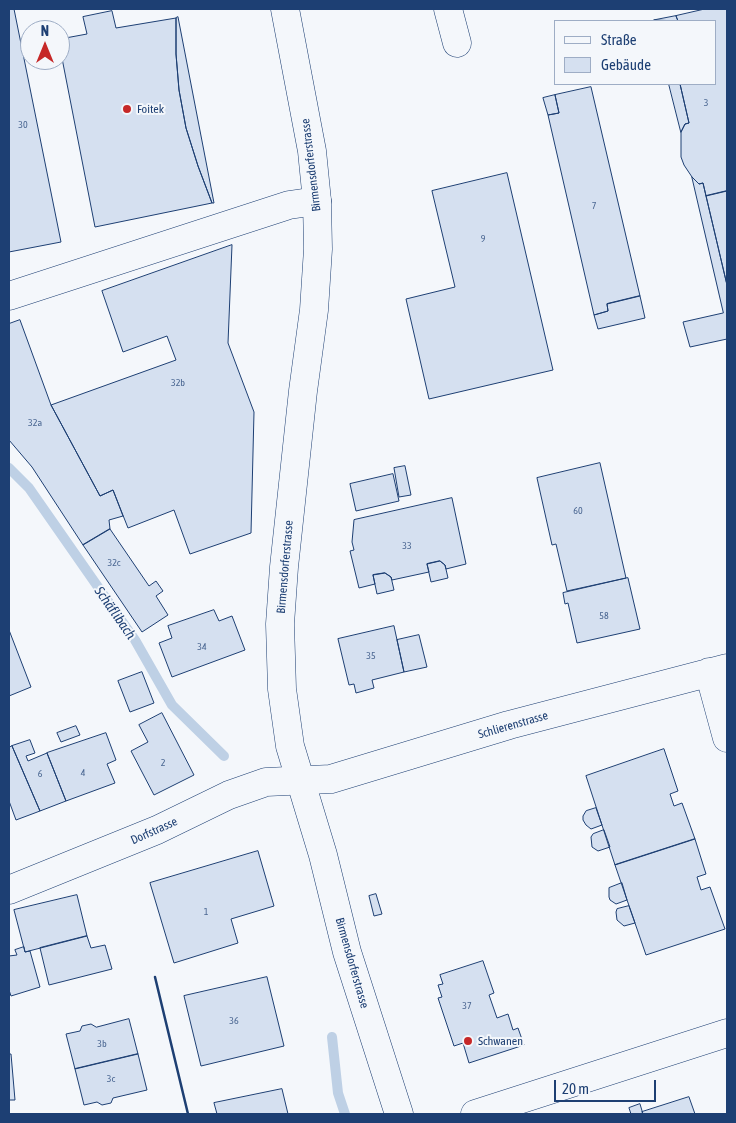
<!DOCTYPE html>
<meta charset="utf-8">
<style>
body{margin:0}
#map{position:relative;width:736px;height:1123px;overflow:hidden;background:#f4f7fb;font-family:"Asap Condensed",sans-serif}
canvas{display:block}
.frame{position:absolute;inset:0;border:10px solid #1d3f73;pointer-events:none}
.legend{position:absolute;left:554px;top:20px;width:162px;height:65px;box-sizing:border-box;background:#f4f7fb;border:1px solid #9eadc5;margin:0;padding:6px 9px;list-style:none;font-size:15px;color:#1d3f73}
.legend li{display:flex;align-items:center;gap:10px;height:25px}
.legend b{width:25px;border:1px solid #9eadc5}
.north{position:absolute;left:20px;top:20px;width:50px;height:50px;box-sizing:border-box;background:#f4f7fb;border:1px solid #9eadc5;border-radius:50%;rotate:0deg;font-size:14px;font-weight:700;line-height:20px;text-align:center;color:#1d3f73}
.north::after{content:'';display:block;margin:auto;width:18px;height:22px;background:#c62828;clip-path:polygon(50% 0,100% 100%,50% 72%,0 100%)}
.scale{position:absolute;left:554px;top:1080px;width:102px;height:22px;box-sizing:border-box;border:2px solid #1d3f73;border-top:0;padding-left:6px;font-size:15px;line-height:18px;white-space:nowrap;color:#1d3f73;-webkit-text-stroke:4px #f4f7fb;paint-order:stroke}
</style>
<div id="map">
<canvas width="736" height="1123"></canvas>
<div class="frame"></div>
<ul class="legend">
<li><b style="height:6px;background:#f4f7fb"></b>Straße</li>
<li><b style="height:14px;background:#d5e0f0"></b>Gebäude</li>
</ul>
<div class="north">N</div>
<div class="scale">20 m</div>
</div>
<script>
const ctx = document.querySelector('canvas').getContext('2d');
ctx.lineJoin = 'round';
function trace(path, color, width, dash) { ctx.strokeStyle = color; ctx.lineWidth = width; ctx.lineCap = dash ? 'butt' : 'round'; ctx.setLineDash(dash || []); ctx.stroke(path); }
function paint(path, color) { ctx.fillStyle = color; ctx.fill(path, 'evenodd'); }
function label(font, color, halo, rows, align = 'center') {
  ctx.font = font + ' "Asap Condensed",sans-serif'; ctx.lineWidth = 4; ctx.setLineDash([]); ctx.textBaseline = 'middle'; ctx.strokeStyle = halo; ctx.fillStyle = color; for (const [text, x, y, turn = 0] of rows) {
    ctx.save(); ctx.translate(x, y); ctx.rotate((+turn || 0) * Math.PI / 180); ctx.textAlign = isNaN(turn) ? turn : align; if (halo) ctx.strokeText(text, 0, 0); ctx.fillText(text, 0, 0); ctx.restore();
  }
}
trace(new Path2D(`
 M 9,468 L 29,488 L 135,640 L 172,705 L 224,756
 M 332,1037 L 338,1093 L 345,1114`), '#bed0e5', 10);
const building = new Path2D(`
 M 9,9 L 14,9 L 61,242 L 9,252 Z
 M 705,9 L 727,9 L 727,191 L 706,196 L 703,183 L 699,184 L 692,177 L 684,165 L 681,157 L 681,132 L 685,124 L 689,123 L 680,84 L 715,84 L 715,21 L 678,21 L 676,16 Z
 M 112,11 L 116,28 L 176,18 L 176,54 L 179,90 L 186,128 L 198,166 L 212,203 L 95,227 L 60,48 L 60,39 L 87,34 L 83,17 Z
 M 676,16 L 678,21 L 654,20 Z
 M 178,17 L 214,203 L 212,203 L 198,166 L 186,128 L 179,90 L 176,54 L 176,18 Z
 M 669,84 L 680,84 L 689,123 L 685,124 L 681,132 Z
 M 591,87 L 640,296 L 607,304 L 608,311 L 594,315 L 548,115 L 559,113 L 555,95 Z
 M 555,95 L 559,113 L 548,115 L 543,98 Z
 M 507,173 L 553,370 L 429,399 L 406,299 L 455,287 L 432,191 Z
 M 692,177 L 699,184 L 703,183 L 727,285 L 727,339 L 690,347 L 683,322 L 723,313 Z
 M 727,191 L 727,285 L 706,196 Z
 M 232,245 L 228,343 L 254,412 L 251,533 L 190,554 L 174,510 L 128,528 L 113,490 L 100,496 L 51,405 L 176,360 L 167,336 L 123,352 L 102,291 Z
 M 640,296 L 645,318 L 598,329 L 594,315 L 608,311 L 607,304 Z
 M 20,320 L 51,405 L 100,496 L 113,490 L 123,516 L 109,520 L 110,529 L 83,545 L 32,467 L 9,440 L 9,324 Z
 M 600,463 L 626,578 L 567,591 L 556,544 L 552,545 L 537,478 Z
 M 405,466 L 411,495 L 399,497 L 394,468 Z
 M 393,474 L 399,501 L 356,511 L 350,484 Z
 M 452,498 L 466,564 L 446,569 L 445,565 L 440,561 L 427,564 L 429,572 L 392,580 L 391,577 L 385,573 L 373,575 L 375,584 L 359,588 L 350,551 L 354,550 L 352,542 L 354,520 Z
 M 110,529 L 149,586 L 156,581 L 163,591 L 156,596 L 168,615 L 142,632 L 83,545 Z
 M 440,561 L 445,565 L 448,578 L 431,582 L 427,564 Z
 M 385,573 L 391,577 L 394,590 L 377,594 L 373,575 Z
 M 628,578 L 640,629 L 577,643 L 568,603 L 565,604 L 563,593 Z
 M 214,610 L 219,621 L 232,616 L 245,650 L 172,677 L 159,643 L 172,638 L 168,626 Z
 M 394,626 L 404,672 L 372,680 L 374,688 L 356,693 L 354,684 L 349,685 L 338,639 Z
 M 9,630 L 31,687 L 9,696 Z
 M 419,635 L 427,667 L 404,672 L 397,640 Z
 M 142,672 L 154,703 L 130,712 L 118,681 Z
 M 162,713 L 194,775 L 154,795 L 131,751 L 148,742 L 139,725 Z
 M 76,726 L 80,735 L 61,742 L 57,733 Z
 M 106,733 L 116,760 L 107,764 L 115,783 L 66,801 L 47,753 Z
 M 30,740 L 35,753 L 26,756 L 28,761 L 47,753 L 66,801 L 40,811 L 12,746 Z
 M 12,746 L 40,811 L 16,820 L 9,801 L 9,748 Z
 M 664,749 L 678,791 L 670,794 L 674,806 L 682,803 L 695,839 L 615,865 L 586,776 Z
 M 596,808 L 602,825 L 591,829 L 586,825 L 583,820 L 583,816 L 586,811 Z
 M 604,830 L 610,847 L 598,851 L 592,847 L 591,837 L 593,834 Z
 M 695,839 L 706,874 L 697,877 L 701,890 L 710,887 L 725,929 L 646,955 L 615,865 Z
 M 258,851 L 274,906 L 231,919 L 238,943 L 174,963 L 150,883 Z
 M 622,883 L 627,900 L 616,904 L 610,900 L 609,897 L 609,888 Z
 M 376,894 L 382,914 L 374,916 L 369,896 Z
 M 77,895 L 87,936 L 25,952 L 14,910 Z
 M 629,906 L 635,923 L 624,926 L 617,920 L 616,912 L 617,909 Z
 M 87,936 L 91,948 L 105,945 L 112,969 L 49,985 L 40,948 Z
 M 24,947 L 25,952 L 30,951 L 40,987 L 11,996 L 9,990 L 9,956 L 17,955 L 15,950 Z
 M 483,961 L 494,993 L 489,995 L 497,1018 L 508,1014 L 513,1030 L 518,1028 L 524,1045 L 469,1063 L 463,1043 L 454,1046 L 438,998 L 442,997 L 438,985 L 443,984 L 440,975 Z
 M 267,977 L 284,1046 L 201,1066 L 184,996 Z
 M 129,1019 L 138,1054 L 75,1069 L 66,1034 L 80,1031 L 82,1026 L 91,1024 L 96,1027 Z
 M 9,1054 L 11,1054 L 15,1100 L 9,1100 Z
 M 138,1054 L 147,1090 L 113,1098 L 111,1103 L 102,1105 L 97,1102 L 84,1105 L 75,1069 Z
 M 282,1089 L 288,1114 L 217,1114 L 214,1103 Z
 M 689,1097 L 695,1114 L 643,1114 L 642,1112 Z
 M 640,1104 L 643,1114 L 631,1114 L 629,1108 Z`);
paint(building, '#d5e0f0');
trace(building, '#1d3f73', 1);
const minor = new Path2D(`
 M 448,9 L 457,43
 M 9,296 L 289,205 L 317,201
 M 709,672 L 727,738
 M 9,890 L 157,830 L 229,795 L 266,782 L 331,779 L 509,725 L 727,668
 M 475,1114 L 727,1033`);
const major = new Path2D(`
 M 285,9 L 312,151 L 317,201 L 318,249 L 314,310 L 303,391 L 284,567 L 280,624 L 282,689 L 290,746 L 323,855 L 347,952 L 399,1114`);
trace(minor, '#1d3f73', 29);
trace(major, '#1d3f73', 29);
trace(minor, '#f4f7fb', 28);
trace(major, '#f4f7fb', 28);
trace(new Path2D(`
 M 155,977 L 188,1114`), '#1d3f73', 2.5);
for (const [x, y, r, color] of [
 [127,109,5,"#c62828"],
 [468,1041,5,"#c62828"]
]) { const dot = new Path2D(); dot.arc(x, y, r, 0, 2 * Math.PI); ctx.fillStyle = color; ctx.fill(dot); trace(dot, '#f4f7fb', 2); }
label('10px', '#4b6792', null, [
 ["3",706,103],
 ["30",23,125],
 ["7",594,206],
 ["9",483,239],
 ["32b",178,383],
 ["32a",35,423],
 ["60",578,511],
 ["33",407,546],
 ["32c",114,563],
 ["58",604,616],
 ["34",202,647],
 ["35",371,656],
 ["2",163,763],
 ["4",83,773],
 ["6",40,774],
 ["1",206,912],
 ["37",467,1006],
 ["36",234,1021],
 ["3b",102,1044],
 ["3c",111,1079]
]);
label('12px', '#1d3f73', '#f4f7fb', [
 ["Foitek",137,109],
 ["Schwanen",478,1041]
], 'left');
label('12px', '#1d3f73', '#f4f7fb', [
 ["Birmensdorferstrasse",311,165,-97],
 ["Birmensdorferstrasse",285,567,-85],
 ["Schlierenstrasse",513,725,-16],
 ["Dorfstrasse",154,831,-24],
 ["Birmensdorferstrasse",352,963,74]
]);
label('italic 14px', '#1d3f73', '#f4f7fb', [
 ["Schäflibach",115,613,55]
]);
</script>
